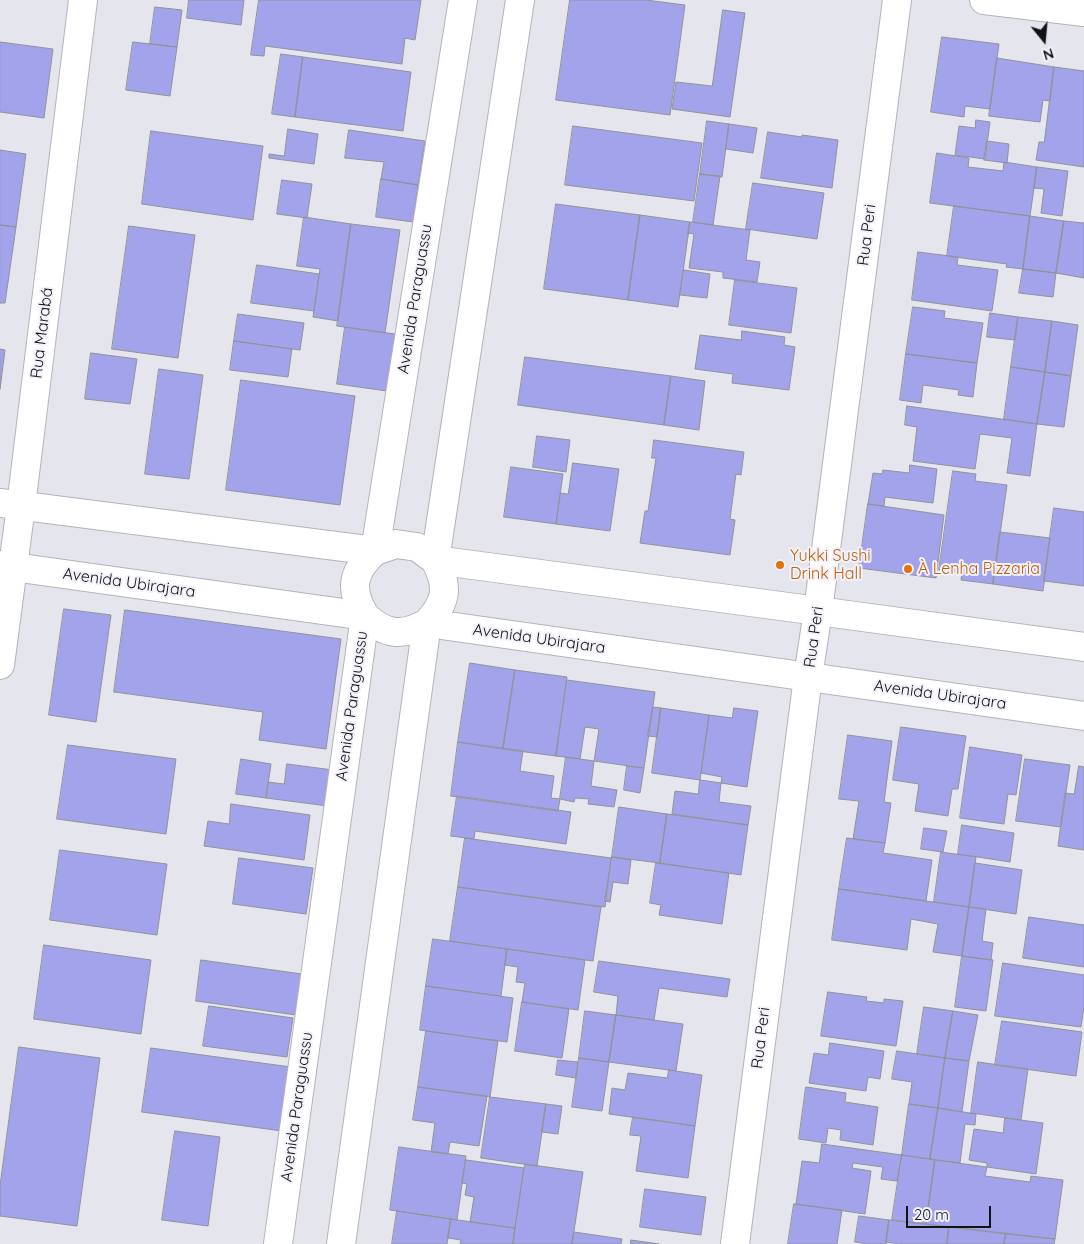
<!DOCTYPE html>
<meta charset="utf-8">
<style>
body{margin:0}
#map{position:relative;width:1084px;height:1244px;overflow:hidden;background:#e5e5ed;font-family:Quicksand,sans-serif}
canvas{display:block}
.north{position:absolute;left:1019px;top:15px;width:50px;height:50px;-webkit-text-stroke:4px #f2f2fb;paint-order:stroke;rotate:163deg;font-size:14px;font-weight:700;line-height:20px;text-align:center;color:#131315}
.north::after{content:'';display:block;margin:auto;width:18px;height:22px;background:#131315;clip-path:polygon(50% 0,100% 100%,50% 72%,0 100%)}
.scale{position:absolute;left:906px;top:1206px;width:85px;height:22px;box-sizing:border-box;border:2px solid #131315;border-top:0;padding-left:6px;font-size:15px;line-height:18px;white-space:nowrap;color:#131315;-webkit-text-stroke:4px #f2f2fb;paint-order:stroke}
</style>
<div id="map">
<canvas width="1084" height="1244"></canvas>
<div class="north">N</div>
<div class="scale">20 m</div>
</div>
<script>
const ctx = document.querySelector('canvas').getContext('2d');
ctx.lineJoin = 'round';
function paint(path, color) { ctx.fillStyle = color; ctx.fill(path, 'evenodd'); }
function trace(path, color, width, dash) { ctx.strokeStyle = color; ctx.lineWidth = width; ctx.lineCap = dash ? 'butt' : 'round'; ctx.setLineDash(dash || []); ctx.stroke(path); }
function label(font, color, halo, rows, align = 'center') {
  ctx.font = font + ' Quicksand,sans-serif'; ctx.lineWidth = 4; ctx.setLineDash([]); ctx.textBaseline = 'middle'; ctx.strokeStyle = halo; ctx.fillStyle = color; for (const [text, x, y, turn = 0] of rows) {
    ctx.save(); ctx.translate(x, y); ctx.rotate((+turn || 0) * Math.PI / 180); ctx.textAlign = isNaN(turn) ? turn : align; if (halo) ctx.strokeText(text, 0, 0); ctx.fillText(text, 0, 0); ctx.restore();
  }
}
const building = new Path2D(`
 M 189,0 L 244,0 L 241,25 L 187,18 Z
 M 259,0 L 421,0 L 415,40 L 405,38 L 402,64 L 265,46 L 264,56 L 251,55 Z
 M 570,0 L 646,0 L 685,5 L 670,115 L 556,100 Z
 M 155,7 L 182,10 L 177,47 L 150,44 Z
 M 723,10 L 745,13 L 730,117 L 672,109 L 676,82 L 712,86 Z
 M 942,37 L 999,44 L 990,109 L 965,106 L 964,117 L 931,112 Z
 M 0,42 L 53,49 L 44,118 L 0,112 Z
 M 133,42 L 177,47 L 170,96 L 126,90 Z
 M 281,54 L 303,57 L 295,117 L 272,114 Z
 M 303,57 L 411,72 L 403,131 L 295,117 Z
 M 997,58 L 1054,67 L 1050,101 L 1043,100 L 1040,122 L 989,116 Z
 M 1054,67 L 1084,71 L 1084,167 L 1036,160 L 1039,142 L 1044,142 Z
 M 976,120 L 990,122 L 985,159 L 955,155 L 959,126 L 975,128 Z
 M 707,121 L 729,124 L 722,177 L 700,174 Z
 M 729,124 L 757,128 L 753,153 L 726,149 Z
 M 573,126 L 702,143 L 694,201 L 565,185 Z
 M 288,129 L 318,134 L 314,164 L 269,158 L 269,154 L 284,156 Z
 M 349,130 L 425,141 L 418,185 L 381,179 L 384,162 L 345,158 Z
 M 151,131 L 263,146 L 253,220 L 142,204 Z
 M 768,132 L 802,137 L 802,135 L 838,140 L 832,188 L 761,178 Z
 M 987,141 L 1009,144 L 1007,163 L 984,160 Z
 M 0,150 L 26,154 L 16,227 L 0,225 Z
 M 937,153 L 969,158 L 968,167 L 1003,171 L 1004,162 L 1037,167 L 1030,216 L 930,203 Z
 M 1037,167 L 1068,171 L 1062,216 L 1041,213 L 1044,189 L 1034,188 Z
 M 700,174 L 720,176 L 713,225 L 693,222 Z
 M 381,179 L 418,185 L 413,222 L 376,217 Z
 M 282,180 L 312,184 L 307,218 L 277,214 Z
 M 753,183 L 824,193 L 817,239 L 746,229 Z
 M 556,204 L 640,215 L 628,300 L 544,289 Z
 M 954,206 L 1030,216 L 1023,269 L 1006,267 L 1007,264 L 947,256 Z
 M 640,215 L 690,222 L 678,307 L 628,300 Z
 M 1030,216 L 1064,221 L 1056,273 L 1023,269 Z
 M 304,217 L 351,224 L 338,321 L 313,317 L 320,269 L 297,266 Z
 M 1064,221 L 1084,223 L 1084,278 L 1056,273 Z
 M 690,222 L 750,230 L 746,260 L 760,262 L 757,282 L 723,278 L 723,272 L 689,268 L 694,234 L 688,233 Z
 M 351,224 L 400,230 L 385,333 L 337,326 Z
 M 0,225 L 16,227 L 5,303 L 0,303 Z
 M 129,226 L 195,235 L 178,358 L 112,349 Z
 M 918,252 L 958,257 L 957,265 L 998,270 L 992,311 L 912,300 Z
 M 257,265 L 319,274 L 314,311 L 251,303 Z
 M 1023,269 L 1056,273 L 1053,297 L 1019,293 Z
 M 684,270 L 710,274 L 707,298 L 680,295 Z
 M 735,280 L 797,288 L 791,333 L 729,325 Z
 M 913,307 L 945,311 L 944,318 L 983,323 L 977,363 L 906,354 Z
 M 990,313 L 1018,317 L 1015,340 L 987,337 Z
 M 238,314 L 304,323 L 300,350 L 234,341 Z
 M 1018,317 L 1052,321 L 1045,372 L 1011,367 Z
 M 1052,321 L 1078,325 L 1071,376 L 1045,372 Z
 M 345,327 L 395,334 L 387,391 L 337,384 Z
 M 742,331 L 785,337 L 784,345 L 795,347 L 789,390 L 732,383 L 733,374 L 695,369 L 700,335 L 741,340 Z
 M 234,341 L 292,349 L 288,377 L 230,370 Z
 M 0,349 L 5,350 L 0,389 Z
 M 91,353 L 137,359 L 130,404 L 85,399 Z
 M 906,354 L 977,363 L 973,397 L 958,395 L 959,390 L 923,385 L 921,403 L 900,400 Z
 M 525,357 L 671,376 L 664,425 L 518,405 Z
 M 1011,367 L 1045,372 L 1037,424 L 1004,419 Z
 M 159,369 L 203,375 L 189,479 L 145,474 Z
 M 1045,372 L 1071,376 L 1064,427 L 1037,424 Z
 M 671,376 L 705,381 L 699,430 L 664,425 Z
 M 241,380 L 355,396 L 340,505 L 226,490 Z
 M 907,406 L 1037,424 L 1030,476 L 1007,473 L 1012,438 L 980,434 L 975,469 L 913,461 L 917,427 L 905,425 Z
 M 537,436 L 570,440 L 566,472 L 533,467 Z
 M 654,440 L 744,452 L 741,475 L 736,474 L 730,519 L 735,520 L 730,555 L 640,543 L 645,511 L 648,511 L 656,458 L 652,458 Z
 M 573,463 L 619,469 L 610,531 L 556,524 L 560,493 L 568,494 Z
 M 910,465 L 937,469 L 933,503 L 885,497 L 884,506 L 868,504 L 873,473 L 882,474 L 883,470 L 909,473 Z
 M 511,467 L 563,474 L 556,524 L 504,517 Z
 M 953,471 L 976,474 L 975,481 L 1007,485 L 993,584 L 961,580 L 962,573 L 939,570 Z
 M 868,504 L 944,515 L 936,578 L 859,568 Z
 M 1054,508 L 1084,512 L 1084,586 L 1044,581 Z
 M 1000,532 L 1050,538 L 1043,591 L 993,584 Z
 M 64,609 L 111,615 L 96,722 L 49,715 Z
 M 125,610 L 341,639 L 326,749 L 259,740 L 263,712 L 114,692 Z
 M 470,663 L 515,670 L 503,749 L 458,742 Z
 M 515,670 L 567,677 L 556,756 L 503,749 Z
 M 567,680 L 655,692 L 644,768 L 594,761 L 599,729 L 585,727 L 580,759 L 556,756 Z
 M 653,707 L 661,708 L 657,737 L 648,736 Z
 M 661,708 L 709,715 L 700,780 L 652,773 Z
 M 734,708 L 758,711 L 747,787 L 721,783 L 722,777 L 701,773 L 709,715 L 732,718 Z
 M 901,727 L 966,736 L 958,789 L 952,789 L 948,816 L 915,811 L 919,784 L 893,780 Z
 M 848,735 L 892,741 L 884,802 L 891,803 L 885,843 L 853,839 L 859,801 L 839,799 Z
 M 458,742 L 523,751 L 520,771 L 554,776 L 551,798 L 560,799 L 558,811 L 451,796 Z
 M 68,745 L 176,759 L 166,834 L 57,819 Z
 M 970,747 L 1022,755 L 1016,795 L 1008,794 L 1004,824 L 960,818 Z
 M 566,757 L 594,761 L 591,786 L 617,790 L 614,807 L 588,804 L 589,799 L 575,798 L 574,802 L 560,799 Z
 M 241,759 L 271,764 L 266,798 L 236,794 Z
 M 1025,759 L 1070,765 L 1061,827 L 1016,821 Z
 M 287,764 L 333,770 L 328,806 L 266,798 L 268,782 L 284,784 Z
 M 627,766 L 644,768 L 640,793 L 624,790 Z
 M 1079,766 L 1084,767 L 1084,850 L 1058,846 L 1065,793 L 1074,794 Z
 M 700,780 L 721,783 L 719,802 L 751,806 L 748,825 L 672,814 L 675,791 L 698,794 Z
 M 457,796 L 571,812 L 566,844 L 475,831 L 474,839 L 451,836 Z
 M 231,804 L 310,815 L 304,860 L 204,846 L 208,821 L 229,824 Z
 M 619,807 L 667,814 L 660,863 L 612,857 Z
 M 667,814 L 748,825 L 741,875 L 660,863 Z
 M 962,825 L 1014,833 L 1010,862 L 958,854 Z
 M 924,828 L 947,831 L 943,852 L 921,849 Z
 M 465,838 L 611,858 L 605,907 L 458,887 Z
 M 847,838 L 885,843 L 883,853 L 932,860 L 926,901 L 839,889 Z
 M 60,850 L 167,864 L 157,935 L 50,920 Z
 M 941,852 L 976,857 L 969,907 L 934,902 Z
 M 612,857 L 631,860 L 628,884 L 613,882 L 610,902 L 605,901 Z
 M 239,858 L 313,868 L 306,914 L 233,904 Z
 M 656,863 L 729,873 L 722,924 L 659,915 L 661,905 L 650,903 Z
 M 975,863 L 1022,870 L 1016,914 L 969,907 Z
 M 458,887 L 601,907 L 593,961 L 450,941 Z
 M 839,889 L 969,907 L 962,956 L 933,952 L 938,924 L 911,919 L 907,950 L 832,940 Z
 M 969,907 L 986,909 L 982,941 L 993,943 L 991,960 L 962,956 Z
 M 1029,917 L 1084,925 L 1084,967 L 1023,958 Z
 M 433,939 L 507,949 L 501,996 L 426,986 Z
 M 44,945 L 151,960 L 141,1034 L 34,1019 Z
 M 507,949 L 585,960 L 578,1010 L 522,1002 L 525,983 L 516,982 L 518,967 L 505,965 Z
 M 962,956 L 993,960 L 986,1011 L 955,1007 Z
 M 201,960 L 302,974 L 296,1015 L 196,1001 Z
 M 599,961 L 730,979 L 727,997 L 659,988 L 654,1020 L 616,1015 L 618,996 L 594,992 Z
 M 1003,963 L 1084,975 L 1084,1006 L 1081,1027 L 995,1016 Z
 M 426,986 L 513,998 L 507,1042 L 420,1030 Z
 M 828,992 L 867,997 L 866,1001 L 884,1003 L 884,999 L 903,1001 L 896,1046 L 821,1036 Z
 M 522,1002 L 569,1009 L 562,1058 L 515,1051 Z
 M 209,1006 L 293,1018 L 287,1057 L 203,1046 Z
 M 924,1007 L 953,1011 L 945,1058 L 917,1054 Z
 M 585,1011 L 616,1015 L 609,1062 L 579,1058 Z
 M 953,1011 L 978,1015 L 969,1061 L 945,1058 Z
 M 616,1015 L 683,1024 L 676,1071 L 609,1062 Z
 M 1002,1021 L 1082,1032 L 1076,1076 L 995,1065 Z
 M 426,1031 L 498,1041 L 490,1097 L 418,1087 Z
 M 830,1043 L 884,1051 L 880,1079 L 868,1077 L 866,1091 L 809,1083 L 814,1053 L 828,1055 Z
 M 19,1047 L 100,1058 L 77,1226 L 0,1216 L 0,1186 Z
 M 151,1048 L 291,1067 L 282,1131 L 142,1112 Z
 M 897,1051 L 945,1058 L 938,1108 L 909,1104 L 912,1082 L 892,1079 Z
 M 579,1058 L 609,1062 L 602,1111 L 572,1107 Z
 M 945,1058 L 969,1061 L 962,1112 L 938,1108 Z
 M 558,1060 L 578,1062 L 576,1078 L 556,1075 Z
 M 978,1062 L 1028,1069 L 1021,1120 L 971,1113 Z
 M 669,1070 L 702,1075 L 695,1126 L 609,1114 L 612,1088 L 625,1090 L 628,1073 L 667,1078 Z
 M 418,1087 L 487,1096 L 479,1146 L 450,1142 L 448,1154 L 431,1152 L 435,1123 L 413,1120 Z
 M 806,1087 L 846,1093 L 845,1102 L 878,1107 L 873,1145 L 840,1140 L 841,1130 L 828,1128 L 826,1143 L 799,1139 Z
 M 490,1097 L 546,1104 L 537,1166 L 481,1158 Z
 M 546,1104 L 562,1106 L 558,1134 L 542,1132 Z
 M 909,1104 L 938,1108 L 930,1159 L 902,1155 Z
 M 938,1108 L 976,1114 L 975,1125 L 965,1124 L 960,1163 L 930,1159 Z
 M 633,1117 L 695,1126 L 688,1178 L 636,1171 L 641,1136 L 630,1135 Z
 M 1005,1118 L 1043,1123 L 1036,1174 L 987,1167 L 987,1163 L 969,1160 L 974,1129 L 1003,1133 Z
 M 175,1131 L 220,1137 L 208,1226 L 162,1220 Z
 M 822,1144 L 902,1155 L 897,1181 L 881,1179 L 883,1167 L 853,1163 L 852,1168 L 871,1171 L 865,1214 L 796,1204 L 802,1161 L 819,1163 Z
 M 399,1147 L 466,1156 L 457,1220 L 390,1210 Z
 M 902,1155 L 935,1160 L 926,1224 L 892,1220 Z
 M 466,1160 L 524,1168 L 515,1228 L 470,1222 L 474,1197 L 465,1195 L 467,1184 L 462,1183 Z
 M 935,1160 L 987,1167 L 985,1176 L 1030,1182 L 1031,1176 L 1063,1180 L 1055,1239 L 926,1224 Z
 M 525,1164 L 583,1172 L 572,1244 L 513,1244 Z
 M 645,1189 L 706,1197 L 701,1235 L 640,1227 Z
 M 794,1204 L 842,1210 L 837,1244 L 788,1244 Z
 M 397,1211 L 451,1219 L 447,1244 L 392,1244 Z
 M 859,1216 L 889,1220 L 886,1244 L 867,1244 L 855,1242 Z
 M 451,1219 L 515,1228 L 513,1244 L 460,1244 L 461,1240 L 448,1238 Z
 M 889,1220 L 949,1227 L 947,1244 L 899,1244 L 886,1242 Z
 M 949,1227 L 1006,1234 L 1004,1244 L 947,1244 Z
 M 574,1232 L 622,1239 L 621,1244 L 572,1244 Z
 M 1006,1234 L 1055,1239 L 1054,1244 L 1004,1244 Z
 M 631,1240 L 659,1244 L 631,1244 Z`);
paint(building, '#a2a3eb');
trace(building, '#919299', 1);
const street = new Path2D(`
 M 984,0 L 1084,12
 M 21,506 L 83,0
 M 735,1244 L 808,677 L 818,611 L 897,0`);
const secondary = new Path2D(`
 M 0,503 L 375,551 L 396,544 L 417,547 L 435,560 L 818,611 L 1084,647
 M 0,565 L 365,616 C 386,635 402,637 427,623 L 1084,716
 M 0,665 L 21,506
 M 278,1244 L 365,616 C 349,589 352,572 375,551 L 463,0
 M 341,1244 L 427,623 C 447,602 449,586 435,560 L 520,0`);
trace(street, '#b3b4bb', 30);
trace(secondary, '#b3b4bb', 30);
trace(street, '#fff', 28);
trace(secondary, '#fff', 28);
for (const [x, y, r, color] of [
 [780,565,5,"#e8710a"],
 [908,569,5,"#e8710a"]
]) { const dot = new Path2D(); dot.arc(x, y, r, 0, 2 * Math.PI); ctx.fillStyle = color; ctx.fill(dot); trace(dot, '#f2f2fb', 2); }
label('16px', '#131315', '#f2f2fb', [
 ["Rua Peri",867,235,-83],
 ["Avenida Paraguassu",415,299,-81],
 ["Rua Marabá",42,333,-83],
 ["Avenida Ubirajara",129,583,8],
 ["Rua Peri",814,637,-82],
 ["Avenida Ubirajara",539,639,8],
 ["Avenida Ubirajara",940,695,8],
 ["Avenida Paraguassu",352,706,-82],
 ["Rua Peri",761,1038,-83],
 ["Avenida Paraguassu",297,1107,-82]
]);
label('16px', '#c56008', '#f2f2fb', [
 ["Yukki Sushi",790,556],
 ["Drink Hall",790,574],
 ["À Lenha Pizzaria",918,569]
], 'left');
</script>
